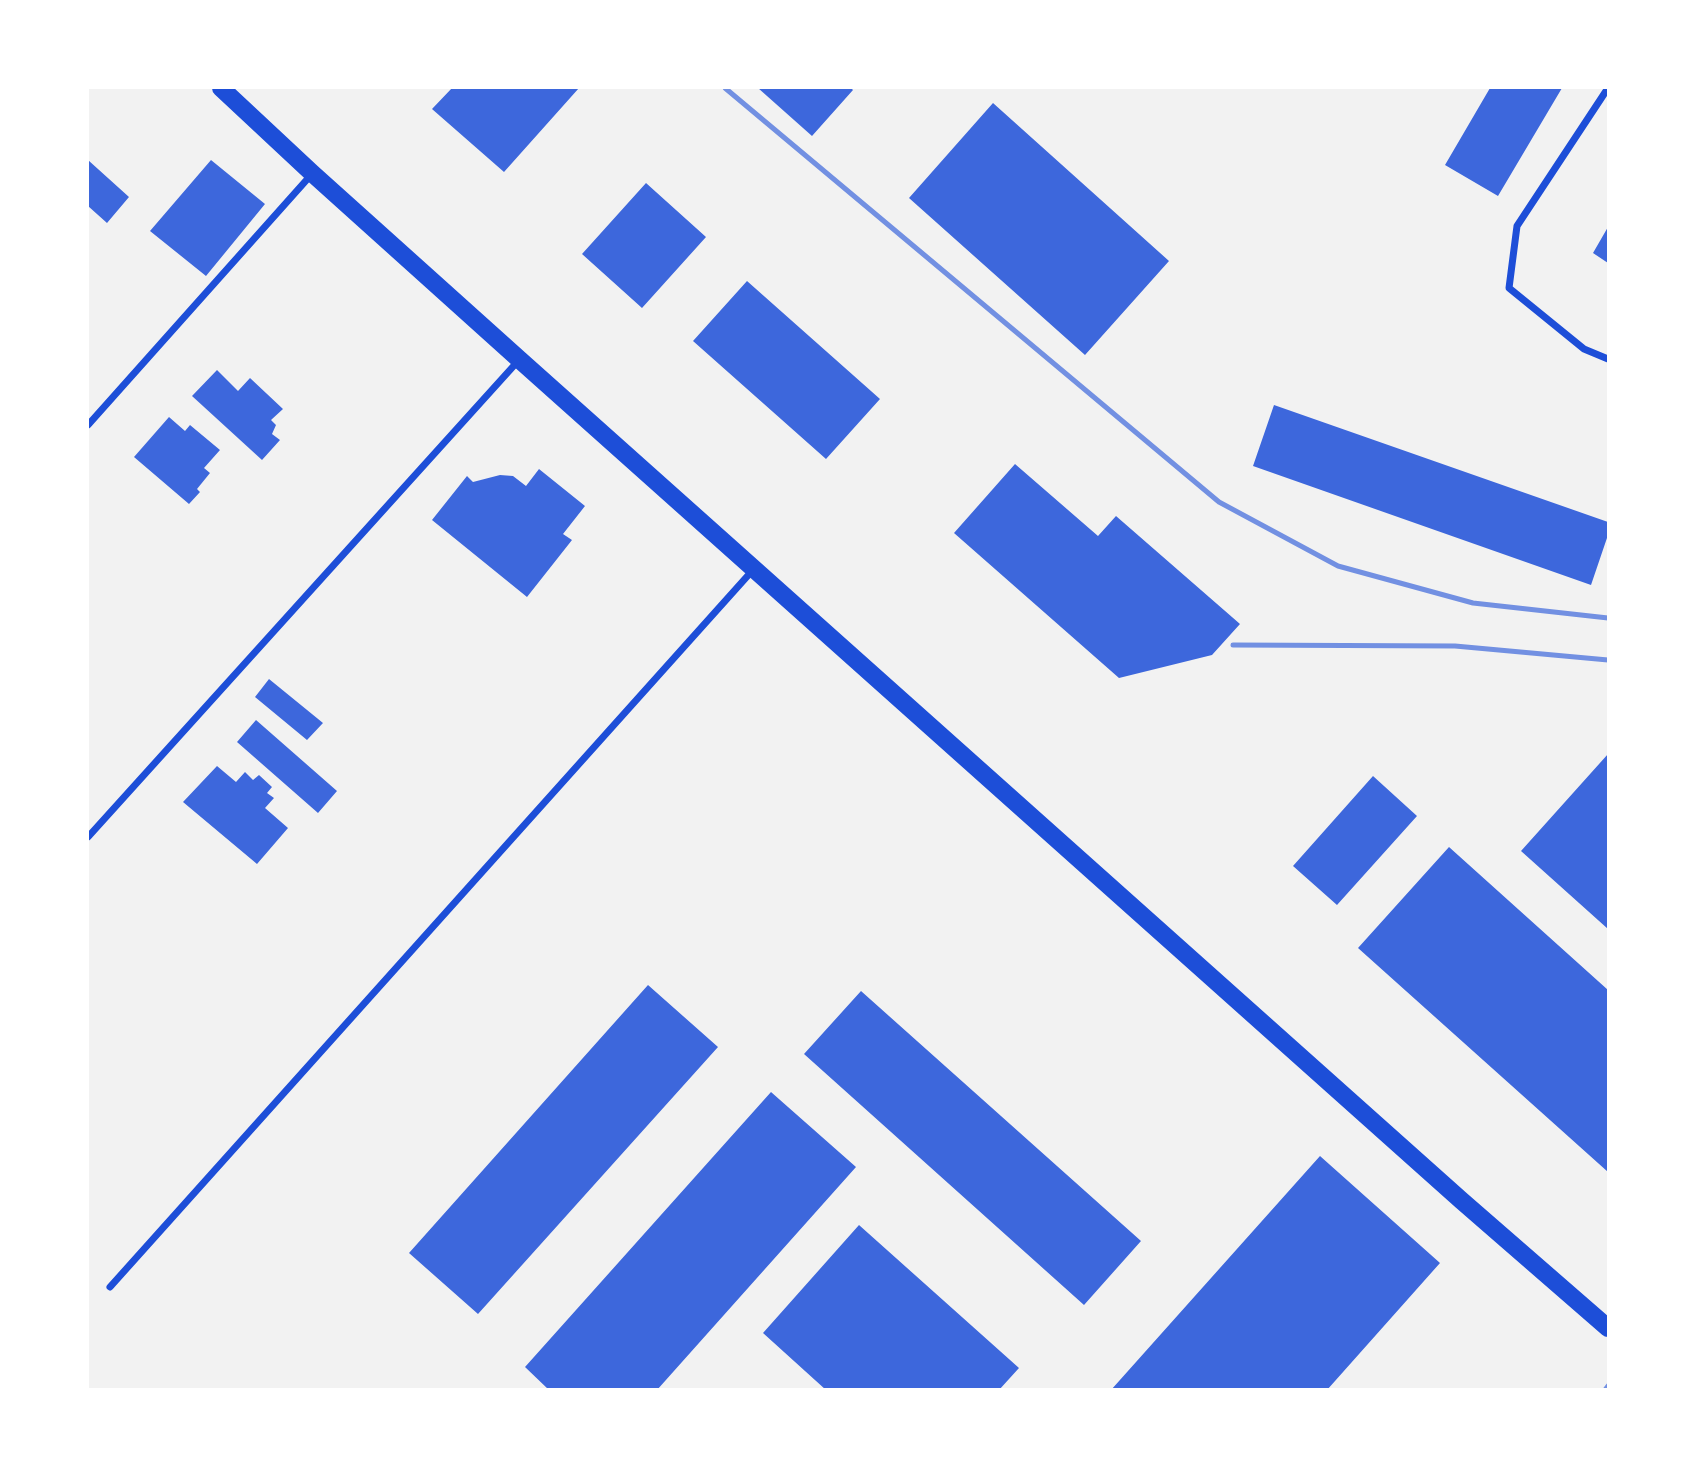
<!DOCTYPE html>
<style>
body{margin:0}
#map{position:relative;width:1696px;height:1477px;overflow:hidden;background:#f2f2f2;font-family:"PT Serif",serif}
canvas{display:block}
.frame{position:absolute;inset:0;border:89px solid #fff;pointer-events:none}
</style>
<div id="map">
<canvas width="1696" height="1477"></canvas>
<div class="frame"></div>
</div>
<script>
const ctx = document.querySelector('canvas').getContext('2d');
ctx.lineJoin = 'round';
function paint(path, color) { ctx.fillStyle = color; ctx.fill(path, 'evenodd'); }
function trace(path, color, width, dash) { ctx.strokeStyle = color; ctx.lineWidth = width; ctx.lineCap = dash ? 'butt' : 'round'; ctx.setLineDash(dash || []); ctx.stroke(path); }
paint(new Path2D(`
 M 452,88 L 579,88 L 504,172 L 432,109 Z
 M 758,88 L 851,88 L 853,90 L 812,136 Z
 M 1490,88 L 1562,88 L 1498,196 L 1445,165 Z
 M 993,103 L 1169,261 L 1085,355 L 909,198 Z
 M 88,160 L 129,197 L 107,223 L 88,206 Z
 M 211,160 L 265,204 L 206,276 L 150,231 Z
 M 646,183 L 706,237 L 642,308 L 582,254 Z
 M 1608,227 L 1608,263 L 1593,253 Z
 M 747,281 L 880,399 L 826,459 L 693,341 Z
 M 217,370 L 238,391 L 250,378 L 283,409 L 271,420 L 276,425 L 272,434 L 280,440 L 262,460 L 192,396 Z
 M 1274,405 L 1608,522 L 1608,535 L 1591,585 L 1253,466 Z
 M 169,417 L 185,431 L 190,425 L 220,450 L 204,468 L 210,473 L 197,489 L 200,492 L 189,504 L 134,457 Z
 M 1015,464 L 1098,536 L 1116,516 L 1240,624 L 1212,655 L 1119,678 L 954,533 Z
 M 539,469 L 585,506 L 563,534 L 572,540 L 527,597 L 432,520 L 467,476 L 473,482 L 500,475 L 513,476 L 526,486 Z
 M 269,679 L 323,723 L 307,740 L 255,697 Z
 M 256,720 L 337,791 L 318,813 L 237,742 Z
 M 1608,754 L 1608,929 L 1521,851 Z
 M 217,766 L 236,782 L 245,772 L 253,780 L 259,775 L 272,787 L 267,793 L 274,798 L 265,808 L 288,828 L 257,864 L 183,802 Z
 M 1373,776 L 1417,816 L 1337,905 L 1293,866 Z
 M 1449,847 L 1608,990 L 1608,1172 L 1358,948 Z
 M 648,985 L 718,1047 L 478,1314 L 409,1253 Z
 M 861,991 L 1141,1241 L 1084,1305 L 804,1054 Z
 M 771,1092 L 856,1167 L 657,1390 L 549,1390 L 525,1367 Z
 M 1320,1156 L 1440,1263 L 1327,1390 L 1111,1390 Z
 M 859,1225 L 1019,1368 L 999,1390 L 826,1390 L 763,1333 Z`), '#3d67dc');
trace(new Path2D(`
 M 1608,88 L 1517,226 L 1509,288 L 1584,349 L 1608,359
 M 88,425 L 311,175
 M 88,837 L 519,360
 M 110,1287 L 752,571`), '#1d4ed8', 7);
trace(new Path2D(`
 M 221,88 L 312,173 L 520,360 L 1462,1201 L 1608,1328`), '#1d4ed8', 18);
trace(new Path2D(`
 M 725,88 L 1219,502 L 1338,566 L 1473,603 L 1608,618
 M 1233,645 L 1455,646 L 1608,660
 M 1605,1390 L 1608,1386`), '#7290e2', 5);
</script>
